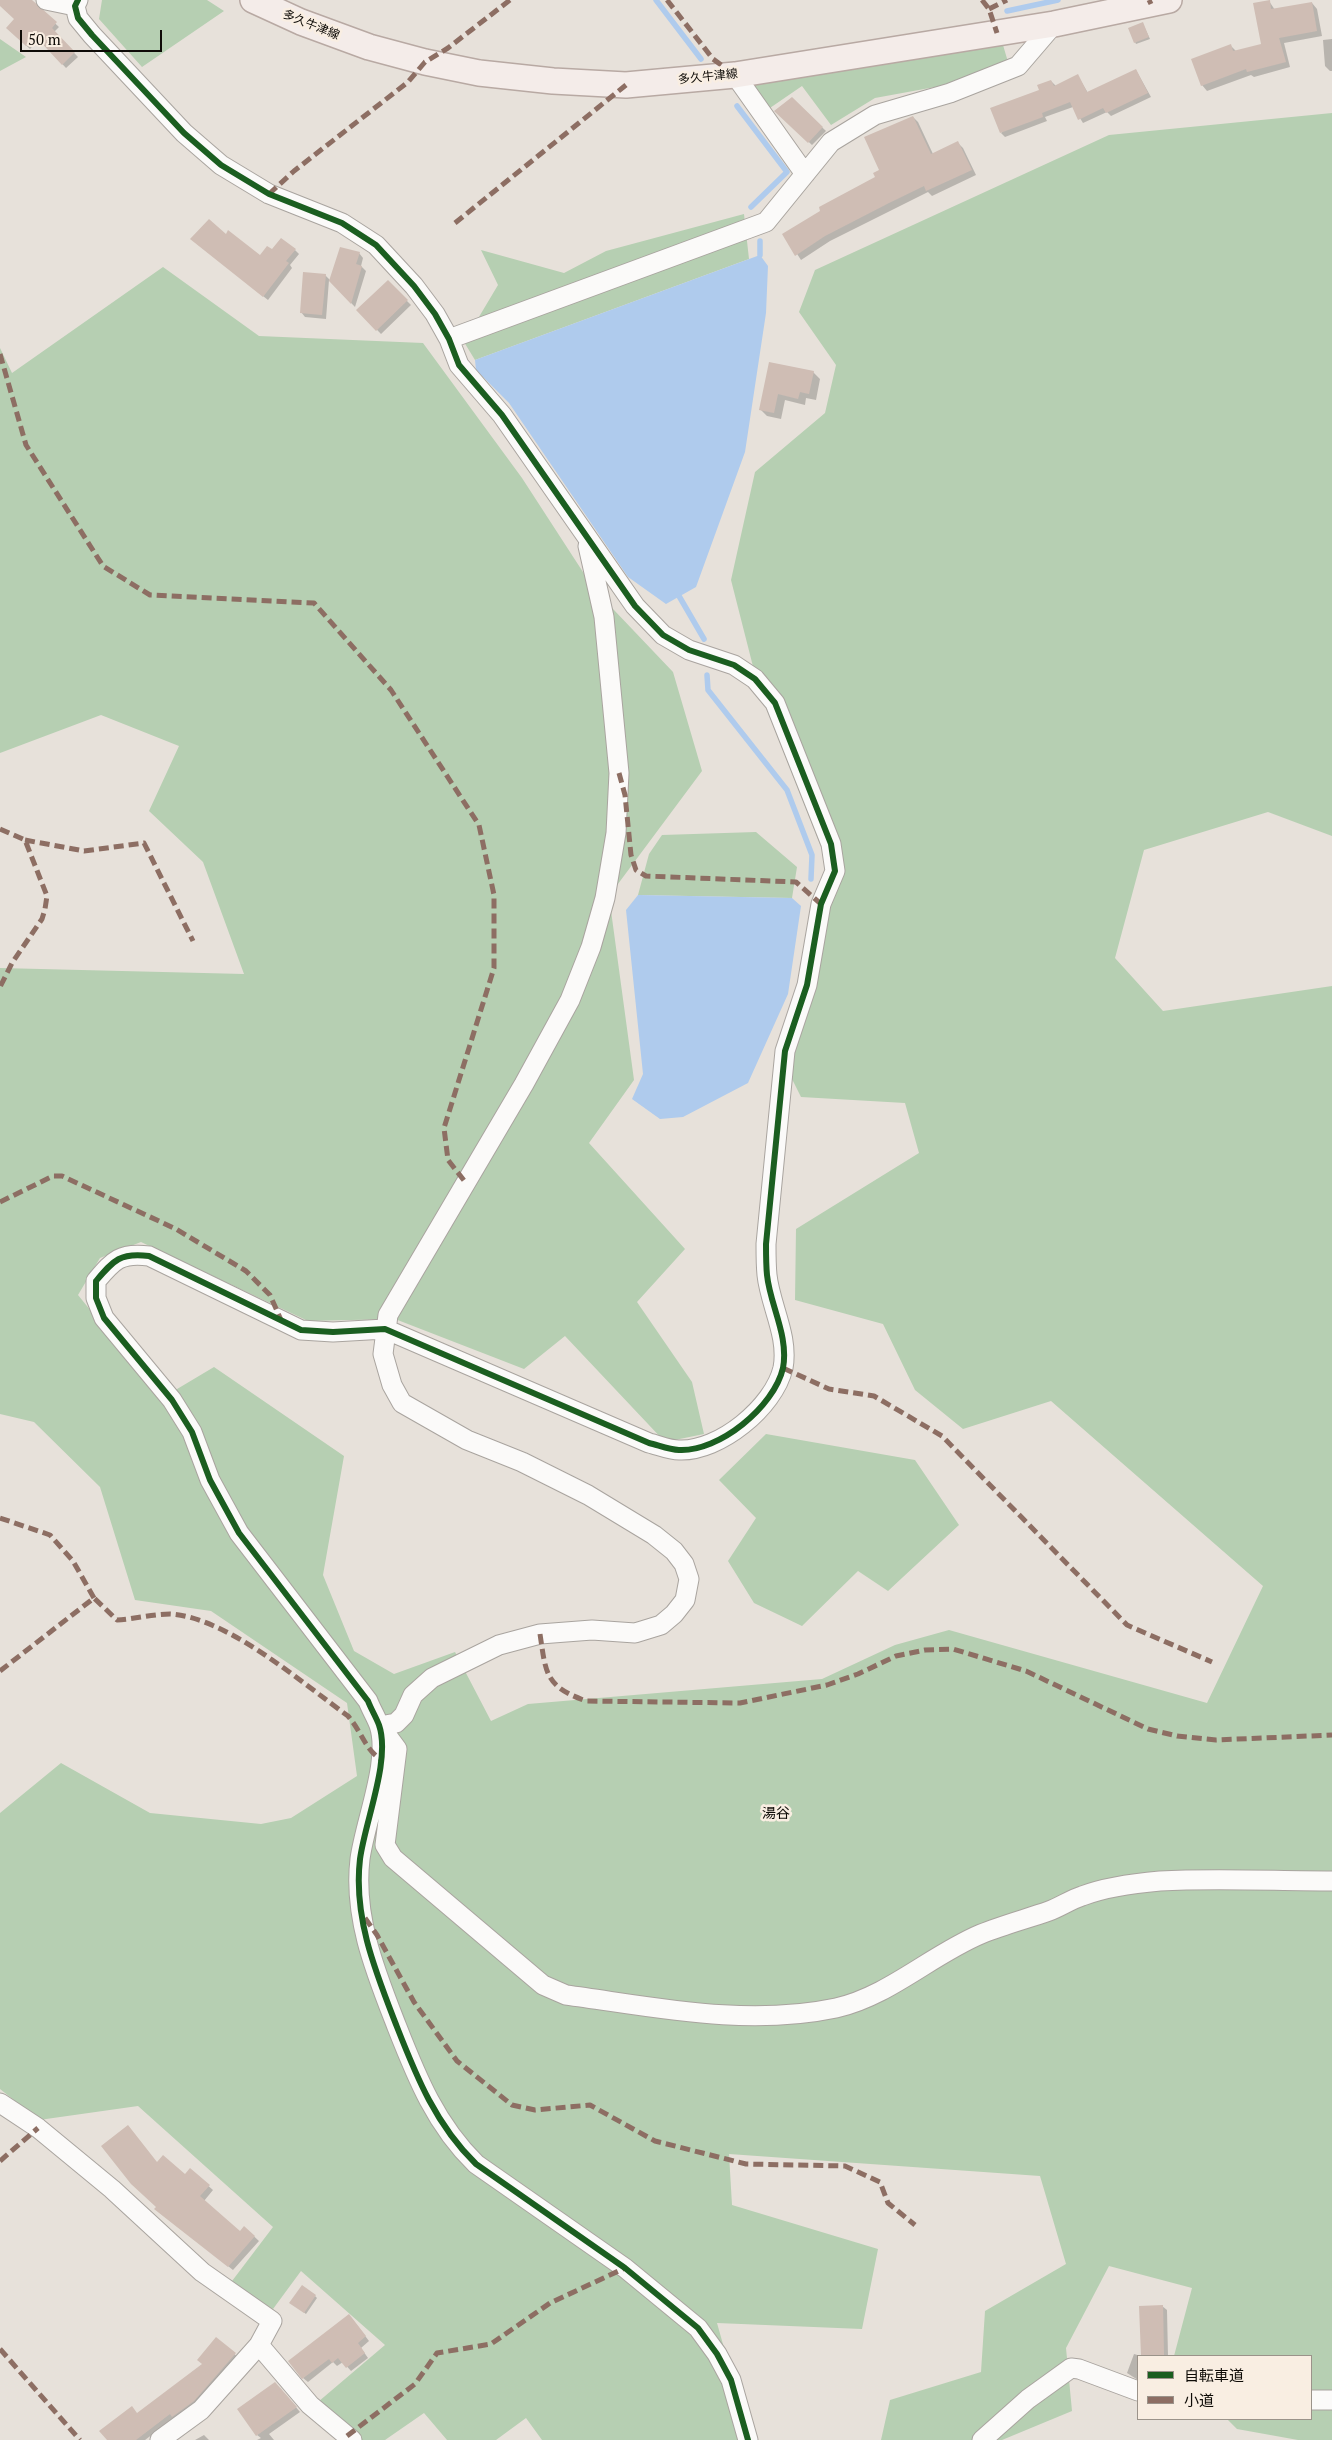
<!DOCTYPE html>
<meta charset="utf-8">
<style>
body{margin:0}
#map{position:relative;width:1332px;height:2440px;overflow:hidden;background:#e7e1da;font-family:"PT Serif","Noto Sans JP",serif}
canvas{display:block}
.legend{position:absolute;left:1137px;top:2355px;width:175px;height:65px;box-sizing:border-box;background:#f9eee2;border:1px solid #9b938a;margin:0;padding:6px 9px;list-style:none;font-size:15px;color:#0e0b07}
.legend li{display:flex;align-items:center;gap:10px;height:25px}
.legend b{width:25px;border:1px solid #9b938a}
.scale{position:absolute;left:20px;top:30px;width:142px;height:22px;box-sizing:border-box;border:2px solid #0e0b07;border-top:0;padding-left:6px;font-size:15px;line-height:18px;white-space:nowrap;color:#0e0b07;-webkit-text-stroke:4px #f9eee2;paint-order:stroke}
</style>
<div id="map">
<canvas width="1332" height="2440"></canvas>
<ul class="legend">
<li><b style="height:6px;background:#1b5e20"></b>自転車道</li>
<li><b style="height:6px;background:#8d6e63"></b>小道</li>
</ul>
<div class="scale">50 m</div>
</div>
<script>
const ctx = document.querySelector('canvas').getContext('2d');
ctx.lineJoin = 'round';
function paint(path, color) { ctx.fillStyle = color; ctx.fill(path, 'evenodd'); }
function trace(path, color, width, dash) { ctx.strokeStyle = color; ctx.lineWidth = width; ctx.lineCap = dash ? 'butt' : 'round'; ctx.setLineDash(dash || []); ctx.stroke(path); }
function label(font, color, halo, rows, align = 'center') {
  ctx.font = font + ' "PT Serif","Noto Sans JP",serif'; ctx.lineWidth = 5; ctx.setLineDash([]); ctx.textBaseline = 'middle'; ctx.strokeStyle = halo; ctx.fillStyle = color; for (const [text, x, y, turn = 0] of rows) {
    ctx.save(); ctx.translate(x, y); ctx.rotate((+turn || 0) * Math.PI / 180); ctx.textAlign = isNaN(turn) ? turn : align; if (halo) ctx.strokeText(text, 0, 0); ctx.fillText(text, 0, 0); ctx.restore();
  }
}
paint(new Path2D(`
 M 102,0 L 207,0 L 224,11 L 142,67 L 99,19 Z
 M 0,39 L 26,57 L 0,71 Z
 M 1003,45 L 1008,62 L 946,85 L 875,98 L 831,125 L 802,86 L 767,110 L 753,85 Z
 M 1332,113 L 1332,836 L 1268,812 L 1144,850 L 1115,958 L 1163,1011 L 1332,986 L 1332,2440 L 1298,2440 L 1237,2429 L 1227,2419 L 1311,2419 L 1311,2356 L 1174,2356 L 1192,2288 L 1109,2266 L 1066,2348 L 1072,2411 L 1002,2440 L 881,2440 L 890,2400 L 981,2372 L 985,2311 L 1066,2264 L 1040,2176 L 729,2154 L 732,2205 L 878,2249 L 862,2329 L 717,2323 L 750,2440 L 542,2440 L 526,2418 L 496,2440 L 447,2440 L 424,2413 L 385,2440 L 360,2440 L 318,2402 L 385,2345 L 301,2271 L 273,2309 L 229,2285 L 273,2227 L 138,2106 L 39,2120 L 0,2089 L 0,1813 L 61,1763 L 150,1813 L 261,1824 L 291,1818 L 357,1776 L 347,1703 L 211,1611 L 135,1600 L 100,1487 L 34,1422 L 0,1414 L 0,968 L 244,974 L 203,862 L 149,811 L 179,746 L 101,715 L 0,753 L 0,348 L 12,373 L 163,267 L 259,336 L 423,343 L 522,478 L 594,589 L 673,672 L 702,771 L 609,896 L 634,1080 L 589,1143 L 685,1249 L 637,1302 L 692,1382 L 704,1434 L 665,1442 L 565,1336 L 524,1369 L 395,1319 L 308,1321 L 141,1242 L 100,1258 L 78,1295 L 162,1398 L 214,1367 L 344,1456 L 323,1575 L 354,1651 L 394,1674 L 455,1652 L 491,1721 L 528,1704 L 822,1679 L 895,1645 L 949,1630 L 1207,1703 L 1263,1586 L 1051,1401 L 963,1429 L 915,1390 L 883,1324 L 795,1300 L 796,1229 L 919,1153 L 905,1103 L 801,1097 L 778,1051 L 835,882 L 759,690 L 731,580 L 755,472 L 825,413 L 836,365 L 799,312 L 815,270 L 1109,135 Z
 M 744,214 L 749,259 L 475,360 L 464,342 L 498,285 L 481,250 L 564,273 L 606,251 Z
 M 756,832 L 797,867 L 792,898 L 638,895 L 649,854 L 662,835 Z
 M 766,1434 L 915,1460 L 959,1525 L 888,1591 L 858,1571 L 802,1626 L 754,1603 L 728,1561 L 756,1518 L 719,1480 Z`), '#b6cfb2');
paint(new Path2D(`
 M 760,255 L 768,266 L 766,313 L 745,452 L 696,587 L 666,604 L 628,577 L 509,403 L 476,370 L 475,360 Z
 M 638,895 L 792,898 L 801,906 L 788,994 L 748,1083 L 683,1117 L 660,1119 L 632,1099 L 643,1074 L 626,910 Z`), '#afcbed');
paint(new Path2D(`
 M 0,0 L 32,2 L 59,27 L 54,32 L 78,57 L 66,68 L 39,39 L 30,49 L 8,28 L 16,20 L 0,5 Z
 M 1269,1 L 1275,10 L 1312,3 L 1317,9 L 1322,36 L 1284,43 L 1290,67 L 1254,77 L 1251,75 L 1207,91 L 1202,85 L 1230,45 L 1236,51 L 1263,45 Z
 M 1143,24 L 1150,39 L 1136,44 L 1135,42 Z
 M 1332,39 L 1332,71 L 1330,71 L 1325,66 L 1323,40 Z
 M 1136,70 L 1151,97 L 1111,116 L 1107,112 L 1083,123 L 1073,107 L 1045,117 L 1047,121 L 1005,137 L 1001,133 L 1051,81 L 1056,86 L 1078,76 L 1088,93 Z
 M 792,99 L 826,131 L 812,145 L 776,111 Z
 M 913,117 L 918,122 L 933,154 L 958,143 L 963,148 L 976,175 L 932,196 L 928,192 L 830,241 L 801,260 L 784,234 L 877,178 Z
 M 226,236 L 260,257 L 272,251 L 295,250 L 299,254 L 290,265 L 292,268 L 268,300 L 196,243 Z
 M 359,253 L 363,258 L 361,266 L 366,271 L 355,307 L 329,280 L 326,319 L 305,317 L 301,312 L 325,275 L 331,281 Z
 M 388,282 L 411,305 L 381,334 L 358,310 Z
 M 770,363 L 813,372 L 820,379 L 816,400 L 806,398 L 805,405 L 785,400 L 781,419 L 767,416 L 760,409 Z
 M 157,2164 L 185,2176 L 190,2170 L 213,2190 L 204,2201 L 240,2233 L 245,2228 L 259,2241 L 233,2270 L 160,2213 Z
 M 315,2296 L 317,2298 L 306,2314 L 293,2304 Z
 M 1162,2306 L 1167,2310 L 1168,2356 L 1142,2356 L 1141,2307 Z
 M 353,2320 L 369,2341 L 361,2348 L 368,2358 L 351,2371 L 343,2362 L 337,2366 L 333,2362 L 308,2382 L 303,2378 Z
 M 216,2338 L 240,2359 L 198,2405 L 174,2418 L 145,2440 L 108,2440 L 137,2414 L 203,2364 Z
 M 1134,2354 L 1141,2356 L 1138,2356 L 1138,2380 L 1127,2373 Z
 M 280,2388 L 300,2412 L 269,2434 L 274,2440 L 257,2440 L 261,2438 L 257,2435 Z
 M 204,2435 L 209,2440 L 195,2440 Z`), '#0003');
trace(new Path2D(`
 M 656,0 L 701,59
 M 1007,11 L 1058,0
 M 737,106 L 787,172 L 751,207
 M 760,255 L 760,241
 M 679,596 L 704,639
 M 707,675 L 708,690 L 787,790 L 812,855 L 811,879`), '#afcbed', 5.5);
paint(new Path2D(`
 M 0,0 L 32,0 L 57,22 L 52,28 L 75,52 L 62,65 L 35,36 L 26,46 L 6,28 L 14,19 L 0,6 Z
 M 1270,0 L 1271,9 L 1312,2 L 1317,31 L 1279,38 L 1286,62 L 1247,72 L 1246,69 L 1201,86 L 1191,59 L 1231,44 L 1233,51 L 1261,44 L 1253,3 Z
 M 1143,22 L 1149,37 L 1134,43 L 1128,28 Z
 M 1136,69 L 1148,93 L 1106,113 L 1103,108 L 1078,120 L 1070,102 L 1042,113 L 1043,117 L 1000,133 L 990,108 L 1039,90 L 1037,85 L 1051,80 L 1054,86 L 1078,74 L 1087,92 Z
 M 792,97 L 823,127 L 808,143 L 774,111 Z
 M 913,116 L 931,154 L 958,141 L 972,170 L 926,191 L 924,186 L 889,203 L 825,236 L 795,256 L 782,234 L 820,211 L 819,207 L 875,177 L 873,173 L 879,170 L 864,137 Z
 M 209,219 L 226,234 L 228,230 L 260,255 L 267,246 L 272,249 L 281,238 L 296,249 L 286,261 L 289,263 L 263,297 L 190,239 Z
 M 340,247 L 360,252 L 356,264 L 362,266 L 351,304 L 329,281 Z
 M 303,272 L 326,274 L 322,315 L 300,313 Z
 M 388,280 L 408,300 L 376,331 L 356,310 Z
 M 769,362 L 814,371 L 809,394 L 800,392 L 798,399 L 778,394 L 774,413 L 759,410 Z
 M 128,2125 L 157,2162 L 163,2155 L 185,2174 L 190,2168 L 210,2185 L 200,2196 L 240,2231 L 244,2226 L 255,2236 L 228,2267 L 154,2209 L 156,2207 L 131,2184 L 101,2146 Z
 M 302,2285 L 316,2295 L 304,2313 L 289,2303 Z
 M 1163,2305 L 1164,2356 L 1141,2356 L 1139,2306 Z
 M 349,2314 L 366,2336 L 358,2343 L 365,2353 L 346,2368 L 338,2358 L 332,2363 L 329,2359 L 302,2379 L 288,2361 Z
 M 216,2337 L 236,2353 L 194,2401 L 172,2417 L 170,2414 L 136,2440 L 107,2440 L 99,2431 L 132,2406 L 137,2413 L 202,2364 L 197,2360 Z
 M 275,2382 L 297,2407 L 256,2436 L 237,2409 Z`), '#cfbdb4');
const minor = new Path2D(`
 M 46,0 L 75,6
 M 78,0 L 75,6 L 78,18 L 92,35 L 184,133 L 221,165 L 269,194 L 342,223 L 376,245 L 414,286 L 435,314 L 449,339 L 459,365 L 502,415 L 635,606 L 663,635 L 689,650 L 734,665 L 755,679 L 775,703 L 831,844 L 835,871 L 821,904 L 807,985 L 785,1051 L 766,1244 C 766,1254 766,1265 767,1275 C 770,1305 789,1336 783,1368 C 774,1407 719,1452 679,1450 C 669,1450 658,1445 649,1443 L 385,1329 L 333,1332 L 301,1330 L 149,1256 C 120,1252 113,1261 96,1281 L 96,1298 L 104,1318 L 172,1400 L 192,1432 L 210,1480 L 239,1533 L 368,1701 C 371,1709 376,1717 379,1725 C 391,1760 365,1821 360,1859 C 353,1918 376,1973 397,2027 C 417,2078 436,2125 476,2164 L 625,2268 L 698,2328 L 717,2354 L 731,2380 L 748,2440
 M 735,75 L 805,174
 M 449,339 L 766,222 L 831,142 L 875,115 L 950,93 L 1018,66 L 1054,24
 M 588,546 L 604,617 L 619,773 L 616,833 L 605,898 L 591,947 L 570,1000 L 524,1084 L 388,1315 L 383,1354 L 392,1385 L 402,1403 L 467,1440 L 522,1462 L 588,1495 L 654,1535 L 674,1551 L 684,1564 L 689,1579 L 685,1600 L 674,1614 L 661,1625 L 635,1633 L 592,1630 L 540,1634 L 499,1645 L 432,1678 L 413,1695 L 404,1715 L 396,1723 L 380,1726 L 397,1749 L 385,1845 L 393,1858 L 543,1985 L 566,1995 C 655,2007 746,2027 836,2008 C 889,1996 931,1955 981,1934 C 1003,1925 1026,1919 1049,1911 C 1060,1907 1070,1900 1082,1896 C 1103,1888 1137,1883 1160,1881 C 1216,1878 1275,1881 1332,1881
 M 0,2103 L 38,2128 L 112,2189 L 202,2272 L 272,2321 L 259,2345 L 201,2410 L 160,2440
 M 259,2345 L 310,2405 L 352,2440
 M 1311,2400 L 1332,2400
 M 982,2440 L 1028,2399 L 1071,2368 L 1079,2369 L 1138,2391`);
const major = new Path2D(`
 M 253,0 L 301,22 L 369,47 L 425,62 L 479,73 L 553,81 L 626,85 L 735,75 L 1054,24 L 1169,0`);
trace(minor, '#a9a49f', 21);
trace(major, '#b8a9a3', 28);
trace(minor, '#fbfaf9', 19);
trace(major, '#f4ece9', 25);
trace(new Path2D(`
 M 667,0 L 713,59 L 735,75
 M 982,0 L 989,9 L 997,33
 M 1149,0 L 1151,4
 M 989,9 L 1007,0
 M 269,194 L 294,171 L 408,82 L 425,62 L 448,48 L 510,0
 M 455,223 L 626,85
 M 0,354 L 26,445 L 103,566 L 150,595 L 314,603 L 391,690 L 479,825 L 494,895 L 494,968 L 444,1128 L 448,1160 L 466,1183
 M 619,773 L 625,795 L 631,855 L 636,870 L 646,876 L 796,882 L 821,904
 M 0,829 L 25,840 L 47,896 L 45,909 L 42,919 L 12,963 L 0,987
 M 25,840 L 84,851 L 144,843 L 193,941
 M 0,1202 L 53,1176 L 62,1176 L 176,1229 L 246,1271 L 270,1295 L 281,1320
 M 783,1368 L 829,1389 L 874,1396 L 942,1436 L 1127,1625 L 1212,1662
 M 0,1518 L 50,1535 L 73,1561 L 94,1598
 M 540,1634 C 546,1674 545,1686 586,1701 L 740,1703 L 827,1685 L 858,1674 L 896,1656 L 925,1650 L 953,1649 L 1026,1671 L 1148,1729 L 1177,1736 L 1216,1740 L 1332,1735
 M 0,1671 L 94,1598 L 117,1620 C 134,1619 153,1614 170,1614 C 227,1617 302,1683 348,1716 C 362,1732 365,1750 382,1760
 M 365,1918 L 377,1935 L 414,2002 L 457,2061 L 512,2105 L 535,2110 L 590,2105 L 655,2141 L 746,2164 L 845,2166 L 880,2182 L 888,2203 L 915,2225
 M 0,2161 L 38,2128
 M 0,2349 L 80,2440
 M 347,2436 L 415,2384 L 437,2353 L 491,2344 L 550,2303 L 625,2268`), '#8d6e63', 5, [10, 5]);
trace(new Path2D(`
 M 78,0 L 75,6 L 78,18 L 92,35 L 184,133 L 221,165 L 269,194 L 342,223 L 376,245 L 414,286 L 435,314 L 449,339 L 459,365 L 502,415 L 635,606 L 663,635 L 689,650 L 734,665 L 755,679 L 775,703 L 831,844 L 835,871 L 821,904 L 807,985 L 785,1051 L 766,1244 C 766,1254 766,1265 767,1275 C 770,1305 789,1336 783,1368 C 774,1407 719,1452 679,1450 C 669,1450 658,1445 649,1443 L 385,1329 L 333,1332 L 301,1330 L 149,1256 C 120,1252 113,1261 96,1281 L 96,1298 L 104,1318 L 172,1400 L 192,1432 L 210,1480 L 239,1533 L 368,1701 C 371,1709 376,1717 379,1725 C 391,1760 365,1821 360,1859 C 353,1918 376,1973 397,2027 C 417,2078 436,2125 476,2164 L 625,2268 L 698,2328 L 717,2354 L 731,2380 L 748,2440`), '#1b5e20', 6);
label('12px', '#0e0b07', '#f9eee2', [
 ["多久牛津線",311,25,22],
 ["多久牛津線",708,77,-6]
]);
label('14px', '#0e0b07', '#f9eee2', [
 ["湯谷",776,1814]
]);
</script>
